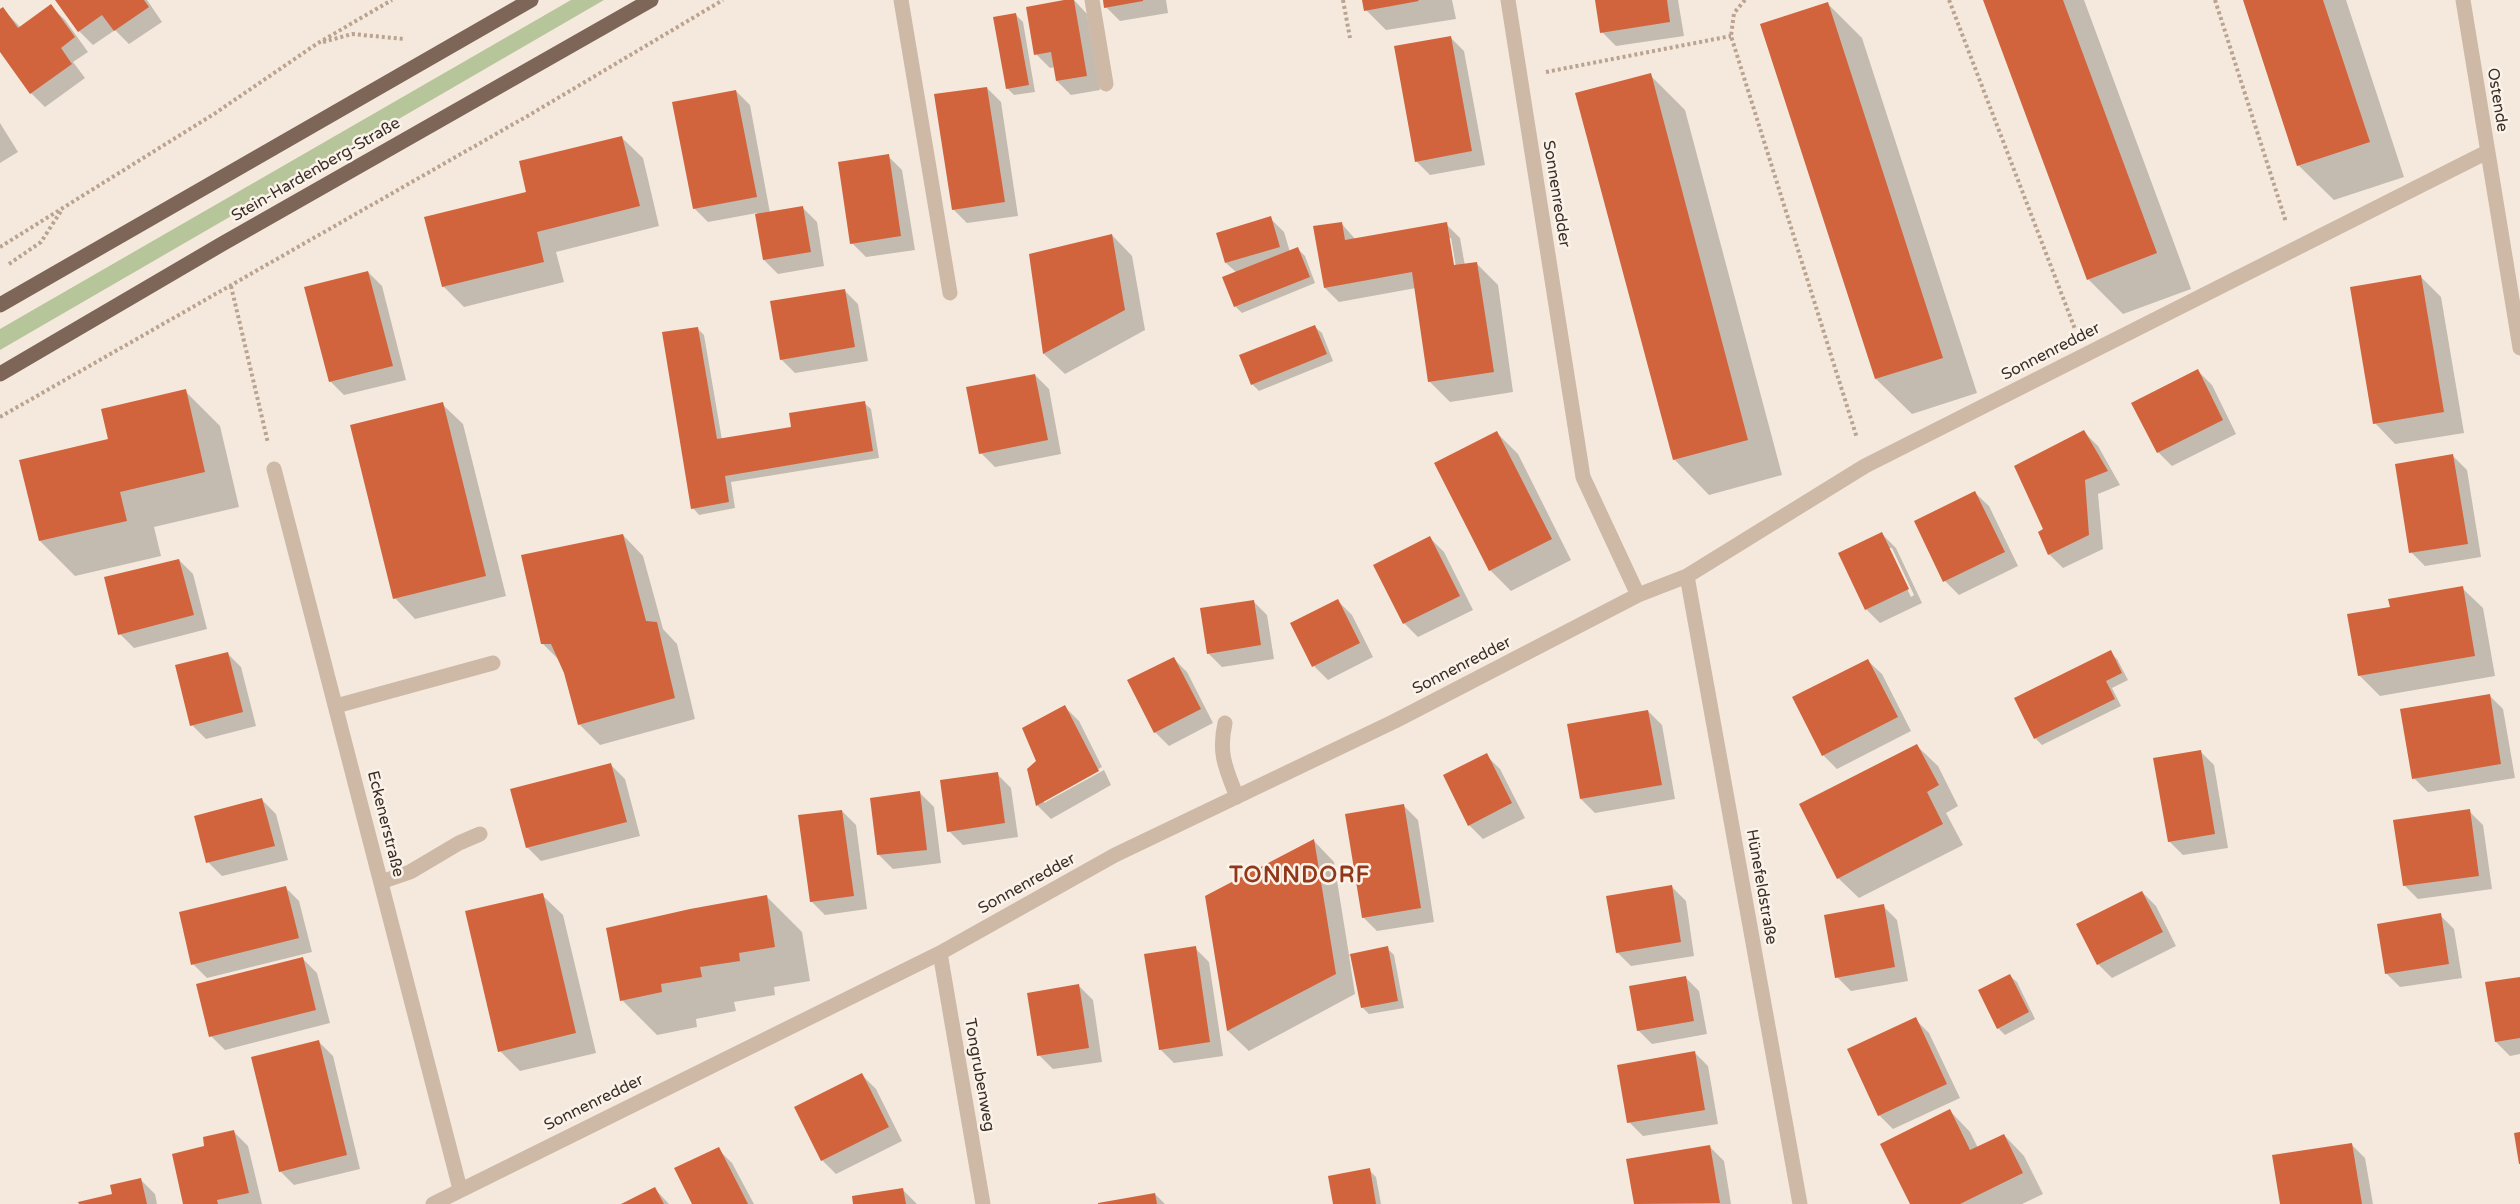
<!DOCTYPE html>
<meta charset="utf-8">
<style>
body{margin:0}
canvas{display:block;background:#f4e9dc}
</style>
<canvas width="2520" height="1204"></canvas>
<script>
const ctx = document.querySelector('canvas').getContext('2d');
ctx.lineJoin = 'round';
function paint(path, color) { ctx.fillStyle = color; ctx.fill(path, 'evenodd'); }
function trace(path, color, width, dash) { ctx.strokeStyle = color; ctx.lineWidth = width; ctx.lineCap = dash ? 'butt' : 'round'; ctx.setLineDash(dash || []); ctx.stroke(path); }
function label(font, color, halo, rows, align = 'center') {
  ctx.font = font + ' "Varela Round",sans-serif'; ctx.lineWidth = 5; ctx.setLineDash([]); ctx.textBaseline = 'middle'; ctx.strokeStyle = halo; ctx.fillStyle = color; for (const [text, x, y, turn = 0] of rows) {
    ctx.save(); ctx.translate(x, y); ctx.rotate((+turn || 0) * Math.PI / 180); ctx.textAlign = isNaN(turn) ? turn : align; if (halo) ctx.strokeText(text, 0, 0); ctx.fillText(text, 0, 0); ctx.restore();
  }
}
paint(new Path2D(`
 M 571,0 L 604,0 L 0,350 L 0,329 Z`), '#b6c59a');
paint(new Path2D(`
 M 57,0 L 147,0 L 162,22 L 129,44 L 115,30 L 93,45 L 79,31 Z
 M 1074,0 L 1087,14 L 1100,90 L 1071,95 L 1057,81 L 1055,67 L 1050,68 L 1036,54 Z
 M 1105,0 L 1166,0 L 1168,13 L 1120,21 L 1106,7 Z
 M 1364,0 L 1452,0 L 1456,19 L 1386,30 L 1366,10 Z
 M 1597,0 L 1678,0 L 1684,36 L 1616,46 L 1602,32 Z
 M 1984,0 L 2084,0 L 2191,289 L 2123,314 L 2088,279 Z
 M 2244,0 L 2346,0 L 2404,177 L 2334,200 L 2298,165 Z
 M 1827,3 L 1862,38 L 1977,393 L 1912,414 L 1876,379 Z
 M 51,6 L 65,20 L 88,52 L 73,62 L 85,78 L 45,107 L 31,93 L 0,50 L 0,11 L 3,9 L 21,28 Z
 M 1016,15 L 1023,22 L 1035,92 L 1014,95 L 1007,88 Z
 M 1450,37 L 1464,51 L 1485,165 L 1430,175 L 1416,161 Z
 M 1650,75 L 1685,110 L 1782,475 L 1709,495 L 1674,459 Z
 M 987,88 L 1001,102 L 1018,216 L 967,223 L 953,209 Z
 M 736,91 L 750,105 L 770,213 L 803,208 L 817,222 L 824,266 L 778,274 L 764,260 L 757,213 L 708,222 L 694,208 Z
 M 0,123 L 18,152 L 0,163 Z
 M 622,138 L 643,158 L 659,226 L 556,252 L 564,282 L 464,307 L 443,286 L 528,193 Z
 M 888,156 L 902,170 L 915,250 L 866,257 L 852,243 Z
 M 1270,218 L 1284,232 L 1290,252 L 1298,249 L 1305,256 L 1315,283 L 1242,313 L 1235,306 L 1237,273 L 1226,263 Z
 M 1341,223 L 1356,240 L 1446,224 L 1460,238 L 1465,266 L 1477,264 L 1498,285 L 1513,392 L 1450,402 L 1429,381 L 1416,288 L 1339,302 L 1325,288 ZM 1448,238 L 1451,238 L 1457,273 L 1454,273 Z
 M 1112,235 L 1132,256 L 1145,330 L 1065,374 L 1044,354 L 1030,255 Z
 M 368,272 L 382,286 L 406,380 L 344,395 L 330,381 Z
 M 2421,277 L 2441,297 L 2464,433 L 2395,444 L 2375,423 Z
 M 844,290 L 858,304 L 868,361 L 795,373 L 781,359 Z
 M 1315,327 L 1322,333 L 1333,361 L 1259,391 L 1252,384 Z
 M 698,329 L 704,335 L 722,440 L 793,428 L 864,403 L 871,409 L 879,458 L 731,482 L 735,508 L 699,515 L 693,508 Z
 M 2198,371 L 2212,385 L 2236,434 L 2172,466 L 2158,452 Z
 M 1035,375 L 1049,389 L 1061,454 L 995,467 L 981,453 Z
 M 185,391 L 220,426 L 239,507 L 154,527 L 161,556 L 75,576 L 40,541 L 109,440 Z
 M 442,404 L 463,424 L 506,596 L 415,619 L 395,598 Z
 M 2084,432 L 2098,446 L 2120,485 L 2098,494 L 2103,549 L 2063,568 L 2049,554 L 2045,529 Z
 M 1497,433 L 1518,454 L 1571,560 L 1511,591 L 1490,570 Z
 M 2453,456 L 2467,470 L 2481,557 L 2425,566 L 2411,552 Z
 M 1975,493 L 1989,506 L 2018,566 L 1959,595 L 1945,581 Z
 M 1882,534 L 1896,548 L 1922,603 L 1880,623 L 1866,609 ZM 1888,548 L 1892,548 L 1914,595 L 1911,597 Z
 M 623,535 L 643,556 L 663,629 L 677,644 L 695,719 L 600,745 L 579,724 L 561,662 L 542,643 Z
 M 1430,538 L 1444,552 L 1473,610 L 1418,637 L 1404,623 Z
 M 179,560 L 193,574 L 207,629 L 134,648 L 120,634 Z
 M 2462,588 L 2483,608 L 2495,676 L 2380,696 L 2360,676 L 2391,608 Z
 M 1253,601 L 1267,615 L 1274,659 L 1222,667 L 1208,653 Z
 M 1338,601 L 1352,615 L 1373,657 L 1328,680 L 1314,666 Z
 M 2110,652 L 2117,659 L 2128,680 L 2112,688 L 2121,706 L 2042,745 L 2036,739 L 2016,699 Z
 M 227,653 L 241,667 L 256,726 L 206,739 L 192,725 Z
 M 1174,659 L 1187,672 L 1213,723 L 1169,746 L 1155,732 Z
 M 1868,661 L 1882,674 L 1911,731 L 1837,769 L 1823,755 Z
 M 2489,695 L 2503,709 L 2515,778 L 2428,792 L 2414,778 Z
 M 1065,707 L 1079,721 L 1102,767 L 1044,799 L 1044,803 L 1104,770 L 1111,785 L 1051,819 L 1037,805 L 1038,762 Z
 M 1648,711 L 1662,725 L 1675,799 L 1595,813 L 1581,799 Z
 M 1917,746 L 1938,766 L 1958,806 L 1946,813 L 1963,845 L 1859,898 L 1838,878 Z
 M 2200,751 L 2214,765 L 2228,848 L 2183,855 L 2169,841 Z
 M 1486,755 L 1500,769 L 1525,818 L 1483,839 L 1469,825 Z
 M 611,765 L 625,779 L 640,836 L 541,861 L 527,847 Z
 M 997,774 L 1011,788 L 1018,837 L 963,845 L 949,831 Z
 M 920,793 L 934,807 L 941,863 L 893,869 L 879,855 Z
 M 262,800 L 276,814 L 288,860 L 222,876 L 208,862 Z
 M 1404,806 L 1418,820 L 1434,922 L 1377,931 L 1363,917 Z
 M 842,811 L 856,825 L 867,909 L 825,915 L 811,901 Z
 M 2469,811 L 2483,825 L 2492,889 L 2418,899 L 2404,885 Z
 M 1314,841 L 1334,862 L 1349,955 L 1387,948 L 1394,955 L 1404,1008 L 1369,1014 L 1362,1007 L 1352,955 L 1349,956 L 1355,994 L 1249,1051 L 1228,1031 L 1207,896 Z
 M 285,887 L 299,901 L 312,952 L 207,978 L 193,964 Z
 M 1672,887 L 1686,901 L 1694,956 L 1631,966 L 1617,952 Z
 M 2142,892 L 2156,906 L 2176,946 L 2112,978 L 2098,964 Z
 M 542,895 L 563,915 L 596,1053 L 520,1071 L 500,1051 Z
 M 767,897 L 802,932 L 810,981 L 774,987 L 775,995 L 734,1002 L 736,1011 L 696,1019 L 697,1027 L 657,1035 L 622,1000 Z
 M 1883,906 L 1897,920 L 1908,981 L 1851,991 L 1837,977 Z
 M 2440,915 L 2454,929 L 2462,978 L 2400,987 L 2386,973 Z
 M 1195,948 L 1209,962 L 1223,1056 L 1174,1063 L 1160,1049 Z
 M 303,959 L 317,973 L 330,1023 L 225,1050 L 211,1036 Z
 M 2010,976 L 2017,982 L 2035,1019 L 2005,1035 L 1998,1028 Z
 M 1685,977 L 1699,991 L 1707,1034 L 1652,1044 L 1638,1030 Z
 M 2520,978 L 2520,1054 L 2510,1056 L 2496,1042 Z
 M 1079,986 L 1093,1000 L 1102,1062 L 1053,1069 L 1039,1055 Z
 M 1915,1019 L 1929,1033 L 1960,1098 L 1893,1129 L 1879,1115 Z
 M 319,1042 L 333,1056 L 360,1169 L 294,1185 L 280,1171 Z
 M 1694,1052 L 1708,1066 L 1718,1124 L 1643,1136 L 1629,1122 Z
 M 862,1075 L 876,1089 L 902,1141 L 836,1174 L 822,1160 Z
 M 1950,1111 L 1970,1132 L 1978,1148 L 2004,1135 L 2024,1156 L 2043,1194 L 2022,1204 L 1911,1204 Z
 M 234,1132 L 248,1146 L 262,1204 L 185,1204 L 206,1147 Z
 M 2351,1144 L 2365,1158 L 2373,1204 L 2281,1204 Z
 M 1710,1147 L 1724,1161 L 1731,1204 L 1636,1204 L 1628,1160 Z
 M 718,1149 L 732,1163 L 754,1204 L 694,1204 Z
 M 1369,1170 L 1376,1177 L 1381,1204 L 1335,1204 Z
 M 141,1180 L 155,1194 L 157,1204 L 80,1204 L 114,1195 Z
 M 655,1189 L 669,1204 L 624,1204 Z
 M 902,1189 L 917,1204 L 855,1204 Z
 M 1155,1194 L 1165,1204 L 1100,1204 Z`), '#0003');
paint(new Path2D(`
 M 55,0 L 144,0 L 149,7 L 114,31 L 102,15 L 78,32 Z
 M 1064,0 L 1074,0 L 1087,76 L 1056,81 L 1051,52 L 1034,55 L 1026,7 Z
 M 1103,0 L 1143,0 L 1143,1 L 1104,8 Z
 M 1362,0 L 1418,0 L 1419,1 L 1364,11 Z
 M 1595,0 L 1667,0 L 1670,22 L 1600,33 Z
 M 1983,0 L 2063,0 L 2157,253 L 2087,280 Z
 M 2243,0 L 2323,0 L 2370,142 L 2297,166 Z
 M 1828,2 L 1943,358 L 1875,379 L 1760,24 Z
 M 51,4 L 75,37 L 61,48 L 72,64 L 30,94 L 0,52 L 0,9 L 3,7 L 18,28 Z
 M 1016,13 L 1029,85 L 1006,89 L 993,17 Z
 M 1451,36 L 1472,151 L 1415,162 L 1394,46 Z
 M 1651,73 L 1748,440 L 1673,460 L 1575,93 Z
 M 987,87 L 1005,202 L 952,210 L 934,94 Z
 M 736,90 L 757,197 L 693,209 L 672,102 Z
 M 622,136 L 640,206 L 537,232 L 544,262 L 442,287 L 424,217 L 526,192 L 519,161 Z
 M 889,154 L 901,236 L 850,244 L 838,162 Z
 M 803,206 L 811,252 L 763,260 L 755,214 Z
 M 1271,216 L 1280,247 L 1225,263 L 1216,233 Z
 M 1342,222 L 1345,240 L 1447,222 L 1454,265 L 1477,262 L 1494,372 L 1428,382 L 1412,272 L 1324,288 L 1313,226 Z
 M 1112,234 L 1125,310 L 1043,354 L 1029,254 Z
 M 1298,247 L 1310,277 L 1234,307 L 1222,277 Z
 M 368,271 L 393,366 L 329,382 L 304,287 Z
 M 2421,275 L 2444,412 L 2373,424 L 2350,287 Z
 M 845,289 L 855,347 L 780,360 L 770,301 Z
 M 1315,325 L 1327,354 L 1251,385 L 1239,355 Z
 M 698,327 L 717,439 L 791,427 L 789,413 L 865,401 L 873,451 L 725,476 L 729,502 L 691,509 L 662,332 Z
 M 2198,369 L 2223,420 L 2157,453 L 2131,403 Z
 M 1035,374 L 1048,440 L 979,454 L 966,387 Z
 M 186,389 L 205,472 L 120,492 L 127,521 L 39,541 L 19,460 L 108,439 L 101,409 Z
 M 443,402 L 486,576 L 393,599 L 350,425 Z
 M 2084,430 L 2108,471 L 2085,480 L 2089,535 L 2048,555 L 2038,532 L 2043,529 L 2014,466 Z
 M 1497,431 L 1552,539 L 1489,571 L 1434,463 Z
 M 2453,454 L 2468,544 L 2409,553 L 2395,464 Z
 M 1975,491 L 2005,552 L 1943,582 L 1914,521 Z
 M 1882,532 L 1909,589 L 1865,610 L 1838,553 Z
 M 623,534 L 646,621 L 657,622 L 675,698 L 578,725 L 564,673 L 551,644 L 541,644 L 521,555 Z
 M 1430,536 L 1460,596 L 1403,624 L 1373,565 Z
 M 179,559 L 194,615 L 118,635 L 104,577 Z
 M 2463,586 L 2475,656 L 2358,676 L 2347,614 L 2390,607 L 2388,599 Z
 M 1338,599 L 1360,643 L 1312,667 L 1290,623 Z
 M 1254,600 L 1261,645 L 1207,654 L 1200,608 Z
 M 2111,650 L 2122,673 L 2106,681 L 2115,699 L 2034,739 L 2014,698 Z
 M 228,652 L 243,712 L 190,726 L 175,665 Z
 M 1174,657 L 1201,709 L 1154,733 L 1127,680 Z
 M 1868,659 L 1898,717 L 1822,756 L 1792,697 Z
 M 2490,694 L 2501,764 L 2412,779 L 2400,709 Z
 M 1065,705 L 1099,771 L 1036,806 L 1027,769 L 1036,761 L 1022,728 Z
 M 1648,710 L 1662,785 L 1580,799 L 1567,724 Z
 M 1917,744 L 1939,785 L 1927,792 L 1943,824 L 1837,879 L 1799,804 Z
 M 2201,750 L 2215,834 L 2168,842 L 2153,758 Z
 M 1487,753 L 1512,803 L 1468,826 L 1443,775 Z
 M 611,763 L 627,822 L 526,848 L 510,789 Z
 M 998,772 L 1005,823 L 947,832 L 940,780 Z
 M 920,791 L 927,850 L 877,855 L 870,798 Z
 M 262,798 L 275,846 L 206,863 L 194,816 Z
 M 1404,804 L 1421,908 L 1362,918 L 1345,814 Z
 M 2470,809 L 2479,876 L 2403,886 L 2393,820 Z
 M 842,810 L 854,896 L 810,902 L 798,815 Z
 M 1314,839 L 1336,974 L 1227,1031 L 1205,896 Z
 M 1672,885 L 1681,942 L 1616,953 L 1606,896 Z
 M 286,886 L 299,938 L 191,965 L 179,912 Z
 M 2142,891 L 2163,932 L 2097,965 L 2076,924 Z
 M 543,893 L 576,1033 L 498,1052 L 465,911 Z
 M 767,895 L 775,947 L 739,953 L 740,961 L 700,967 L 702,977 L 661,984 L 662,992 L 620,1001 L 606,928 L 690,909 Z
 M 1884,904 L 1895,967 L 1835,978 L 1824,915 Z
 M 2441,913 L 2449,964 L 2385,974 L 2377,924 Z
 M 1196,946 L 1210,1042 L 1159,1050 L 1144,954 Z
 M 1388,946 L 1398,1001 L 1361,1008 L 1350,954 Z
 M 303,957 L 316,1010 L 209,1037 L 196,984 Z
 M 2010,974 L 2029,1012 L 1997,1029 L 1978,990 Z
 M 1686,976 L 1694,1021 L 1637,1031 L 1629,986 Z
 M 2520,977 L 2520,1038 L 2495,1042 L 2485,982 Z
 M 1079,984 L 1089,1048 L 1037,1056 L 1027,993 Z
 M 1916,1017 L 1947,1084 L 1878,1116 L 1847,1049 Z
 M 319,1040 L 347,1155 L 279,1172 L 251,1057 Z
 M 1695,1051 L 1705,1110 L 1627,1123 L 1617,1065 Z
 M 862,1073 L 889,1127 L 821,1161 L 794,1107 Z
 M 1950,1109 L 1970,1150 L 2004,1134 L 2023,1173 L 1960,1204 L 1910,1204 L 1880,1144 Z
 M 234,1130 L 249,1193 L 217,1200 L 218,1204 L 183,1204 L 172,1154 L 204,1146 L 203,1137 Z
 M 2520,1132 L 2520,1164 L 2519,1164 L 2514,1133 Z
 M 2352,1143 L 2362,1204 L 2280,1204 L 2272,1155 Z
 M 1710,1145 L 1720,1203 L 1634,1204 L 1626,1159 Z
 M 719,1147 L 748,1204 L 692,1204 L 674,1168 Z
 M 1370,1168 L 1376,1204 L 1333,1204 L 1328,1176 Z
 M 141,1178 L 147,1204 L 79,1204 L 78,1202 L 112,1194 L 110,1185 Z
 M 655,1187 L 664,1204 L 621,1204 Z
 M 903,1188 L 906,1204 L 853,1204 L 852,1196 Z
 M 1155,1193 L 1157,1204 L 1098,1204 L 1098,1203 Z`), '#d1643d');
trace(new Path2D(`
 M 1343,0 L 1350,38
 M 1745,0 L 1734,13 L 1731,36 L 1857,438
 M 1949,0 L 2075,329
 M 2215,0 L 2286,222
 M 323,42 L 352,34 L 404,39
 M 1546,72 L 1731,36
 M 0,247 L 214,114 L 318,43 L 392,0
 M 9,264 L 41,242 L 61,211
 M 231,286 L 268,443
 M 0,417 L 531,114 L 723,0`), '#baa390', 4, [3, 3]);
trace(new Path2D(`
 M 901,0 L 950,293
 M 1092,0 L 1106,84
 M 1508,0 L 1583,477 L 1638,595
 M 2463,0 L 2520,348
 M 274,469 L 460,1189
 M 1687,576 L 1800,1204
 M 336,706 L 493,663
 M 1225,723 C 1218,754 1226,769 1237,797
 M 381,882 L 410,872 L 459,843 L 480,834
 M 940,953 L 983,1204
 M 433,1204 L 940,953 L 1115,855 L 1395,721 L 1638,595 L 1687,576 L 1865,466 L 2487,152`), '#ceb9a6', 15);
trace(new Path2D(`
 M 0,305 L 531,0
 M 0,374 L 222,244 L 651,0`), '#7d6557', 15);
label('16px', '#392e28', '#fbf3e9', [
 ["Ostende",2497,100,81],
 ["Stein-Hardenberg-Straße",316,170,-30],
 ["Sonnenredder",1556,194,81],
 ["Sonnenredder",2051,352,-27],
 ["Sonnenredder",1462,666,-27],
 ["Eckenerstraße",385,824,76],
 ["Sonnenredder",1027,884,-29],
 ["Hünefeldstraße",1761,887,80],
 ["Tongrubenweg",979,1075,80],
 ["Sonnenredder",594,1103,-26]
]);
ctx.letterSpacing = '1.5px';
label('bold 22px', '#903819', '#fbf3e9', [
 ["TONNDORF",1300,876]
]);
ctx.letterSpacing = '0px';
</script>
